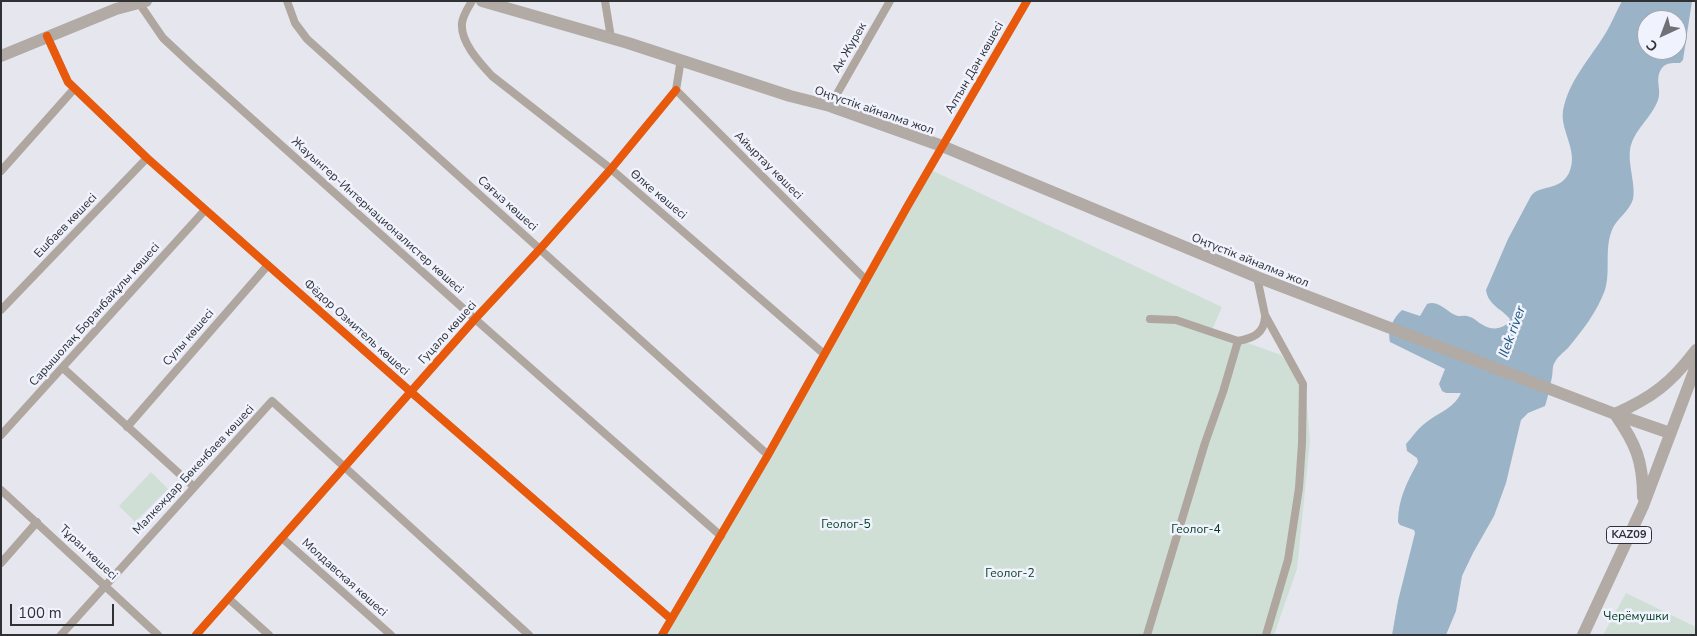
<!DOCTYPE html>
<meta charset="utf-8">
<style>
body{margin:0}
#map{position:relative;width:1697px;height:636px;overflow:hidden;background:#e6e7ee;font-family:"Nunito Sans",sans-serif}
canvas{display:block}
.frame{position:absolute;inset:0;border:2px solid #2f3135;pointer-events:none}
.north{position:absolute;left:1637px;top:10px;width:50px;height:50px;box-sizing:border-box;background:#f0f3fe;border:1px solid #a3a5ae;border-radius:50%;rotate:223deg;font-size:14px;font-weight:700;line-height:20px;text-align:center;color:#2f3135}
.north::after{content:'';display:block;margin:auto;width:18px;height:22px;background:#6f7176;clip-path:polygon(50% 0,100% 100%,50% 72%,0 100%)}
.scale{position:absolute;left:10px;top:604px;width:104px;height:22px;box-sizing:border-box;border:2px solid #2f3135;border-top:0;padding-left:6px;font-size:15px;line-height:18px;white-space:nowrap;color:#2f3135;-webkit-text-stroke:4px #f0f3fe;paint-order:stroke}
</style>
<div id="map">
<canvas width="1697" height="636"></canvas>
<div class="frame"></div>
<div class="north">С</div>
<div class="scale">100 m</div>
</div>
<script>
const ctx = document.querySelector('canvas').getContext('2d');
ctx.lineJoin = 'round';
function paint(path, color) { ctx.fillStyle = color; ctx.fill(path, 'evenodd'); }
function trace(path, color, width, dash) { ctx.strokeStyle = color; ctx.lineWidth = width; ctx.lineCap = dash ? 'butt' : 'round'; ctx.setLineDash(dash || []); ctx.stroke(path); }
function label(font, color, halo, rows, align = 'center') {
  ctx.font = font + ' "Nunito Sans",sans-serif'; ctx.lineWidth = 5; ctx.setLineDash([]); ctx.textBaseline = 'middle'; ctx.strokeStyle = halo; ctx.fillStyle = color; for (const [text, x, y, turn = 0] of rows) {
    ctx.save(); ctx.translate(x, y); ctx.rotate((+turn || 0) * Math.PI / 180); ctx.textAlign = isNaN(turn) ? turn : align; if (halo) ctx.strokeText(text, 0, 0); ctx.fillText(text, 0, 0); ctx.restore();
  }
}
paint(new Path2D(`
 M 929,169 L 1222,307 L 1212,330 L 1281,355 L 1305,383 L 1310,441 L 1297,569 L 1274,635 L 660,635 Z
 M 151,472 L 168,489 L 135,522 L 119,506 Z
 M 1626,593 L 1696,627 L 1696,635 L 1603,635 Z`), '#cfdfd6');
paint(new Path2D(`
 M 1622,1 L 1692,1 L 1683,60 L 1680,63 C 1673,63 1667,62 1662,68 C 1654,79 1662,89 1658,100 C 1651,119 1633,130 1630,150 C 1628,165 1636,186 1633,199 C 1630,211 1616,219 1612,230 C 1604,250 1611,270 1605,290 C 1597,312 1582,331 1568,348 C 1564,352 1557,357 1555,362 C 1552,366 1553,372 1552,377 C 1550,386 1548,397 1545,406 L 1528,413 L 1521,420 L 1506,483 L 1494,516 L 1473,553 L 1462,576 L 1456,611 L 1446,635 L 1392,635 L 1398,601 L 1415,533 L 1414,530 L 1400,525 L 1398,522 C 1398,499 1407,482 1418,462 L 1417,458 L 1407,451 L 1406,444 C 1413,436 1419,427 1428,421 C 1440,412 1455,407 1461,393 L 1446,393 L 1442,391 L 1439,384 L 1445,369 L 1390,342 C 1387,331 1393,318 1402,310 L 1420,316 L 1427,304 C 1439,299 1447,313 1458,316 C 1462,316 1466,315 1470,317 C 1475,318 1478,323 1483,325 C 1492,331 1506,329 1510,319 C 1502,309 1488,305 1486,290 L 1508,239 L 1531,196 C 1540,184 1559,192 1569,173 C 1580,149 1557,129 1564,106 C 1571,77 1594,54 1608,29 C 1613,20 1617,10 1622,1 ZM 1647,20 L 1677,20 L 1677,50 L 1647,50 Z`), '#9bb3c7');
trace(new Path2D(`
 M 287,1 L 295,23 L 307,39 L 768,455
 M 472,1 C 468,8 463,15 462,23 C 460,42 480,63 492,76 L 611,169 L 824,354
 M 605,1 L 611,38
 M 139,3 L 163,38 L 193,66 L 475,319 L 721,536
 M 47,36 L 68,82 L 147,158 L 411,392 L 671,619
 M 681,59 L 676,90 L 866,280
 M 830,106 L 890,1
 M 1,171 L 74,89
 M 1257,277 L 1265,315 L 1303,384 L 1302,443 L 1299,488 L 1288,560 L 1266,635
 M 1,310 L 147,158
 M 1238,341 C 1253,338 1264,334 1265,317
 M 63,368 L 194,487
 M 127,427 L 268,265
 M 1,435 L 205,210
 M 1,490 L 158,635
 M 282,538 L 391,635
 M 1,563 L 37,522
 M 229,599 L 269,635
 M 61,635 L 272,401 L 529,635
 M 196,635 L 475,319 L 540,249 L 611,169 L 676,90
 M 662,635 L 768,455 L 907,207 L 1027,1
 M 1147,635 L 1205,443 L 1223,392 L 1238,341 L 1176,320 L 1150,319`), '#aea69f', 8);
trace(new Path2D(`
 M 482,1 L 628,43 L 790,96 L 830,106 L 942,146 L 1257,277 L 1615,414 L 1670,433
 M 1,56 L 116,9 L 146,1
 M 1643,497 C 1643,461 1636,444 1615,414 C 1653,397 1671,383 1696,350
 M 1583,635 L 1643,506 L 1696,366`), '#b1aaa5', 12);
trace(new Path2D(`
 M 47,36 L 68,82 L 147,158 L 411,392 L 671,619
 M 196,635 L 475,319 L 540,249 L 611,169 L 676,90
 M 662,635 L 768,455 L 907,207 L 1027,1`), '#e8590c', 8);
for (const [x, y, w] of [
 [1629,535,45]
]) { const box = new Path2D(); box.roundRect(x - w / 2, y - 8.5, w, 17, 4); ctx.fillStyle = '#f0f3fe'; ctx.fill(box); trace(box, '#2f3135', 1); }
label('bold 11px', '#2f3135', null, [
 ["KAZ09",1629,535]
]);
label('12px', '#2f3135', '#f0f3fe', [
 ["Ак Журек",850,48,-60],
 ["Алтын Дән көшесі",975,68,-60],
 ["Оңтүстік айналма жол",874,111,19],
 ["Айыртау көшесі",768,166,45],
 ["Өлке көшесі",658,195,40],
 ["Сағыз көшесі",507,204,42],
 ["Жауынгер-Интернационалистер көшесі",377,216,42],
 ["Ешбаев көшесі",66,226,-46],
 ["Оңтүстік айналма жол",1250,261,22],
 ["Сарышолақ Боранбайұлы көшесі",95,315,-48],
 ["Фёдор Озмитель көшесі",356,328,42],
 ["Гуцало көшесі",448,333,-48],
 ["Сулы көшесі",189,338,-49],
 ["Малкеждар Бөкенбаев көшесі",194,470,-47],
 ["Тұран көшесі",88,553,43],
 ["Молдавская көшесі",344,578,42]
]);
label('12px', '#003c1a', '#f0f3fe', [
 ["Геолог-5",846,525],
 ["Геолог-4",1196,530],
 ["Геолог-2",1010,574],
 ["Черёмушки",1636,617]
]);
label('italic 14px', '#21597d', '#f0f3fe', [
 ["Ilek river",1513,332,-70]
]);
</script>
